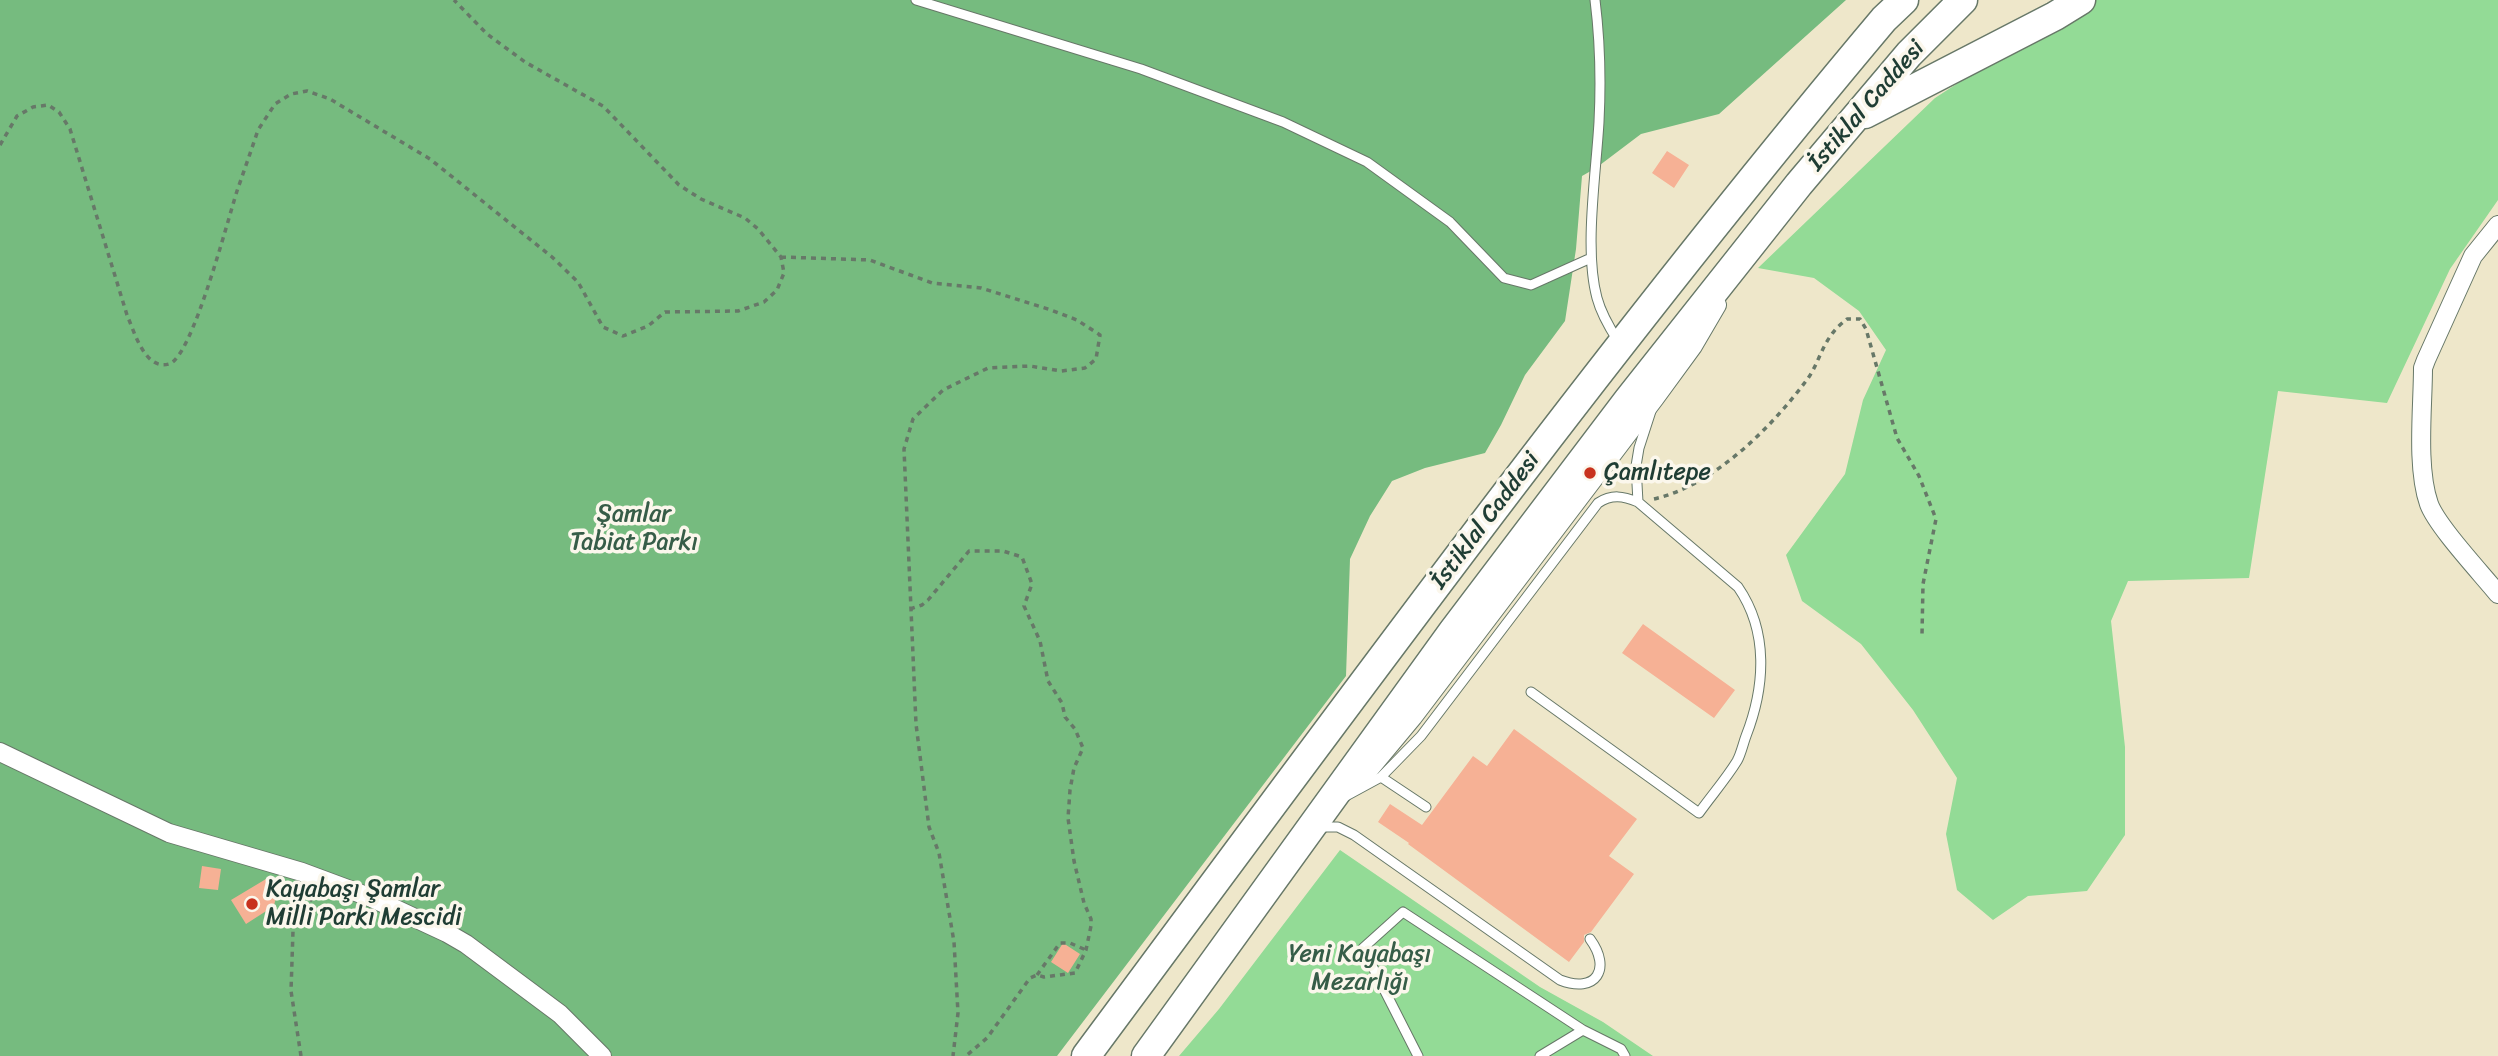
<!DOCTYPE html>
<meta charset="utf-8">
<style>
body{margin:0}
canvas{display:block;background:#eee7ca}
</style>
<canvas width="2498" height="1056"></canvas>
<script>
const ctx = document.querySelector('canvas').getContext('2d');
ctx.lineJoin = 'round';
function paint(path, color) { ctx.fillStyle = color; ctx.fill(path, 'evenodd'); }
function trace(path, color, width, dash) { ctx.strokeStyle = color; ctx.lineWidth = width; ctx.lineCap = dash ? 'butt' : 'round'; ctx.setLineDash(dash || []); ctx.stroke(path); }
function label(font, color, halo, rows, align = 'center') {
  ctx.font = font + ' Sriracha,sans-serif'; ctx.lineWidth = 7; ctx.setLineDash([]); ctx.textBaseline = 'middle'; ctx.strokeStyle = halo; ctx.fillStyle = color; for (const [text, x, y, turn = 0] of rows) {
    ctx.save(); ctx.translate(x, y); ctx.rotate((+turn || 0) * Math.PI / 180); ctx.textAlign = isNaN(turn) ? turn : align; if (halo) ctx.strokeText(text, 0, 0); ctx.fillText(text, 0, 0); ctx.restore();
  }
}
paint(new Path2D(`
 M 2086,0 L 2498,0 L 2498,200 L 2450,269 L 2387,403 L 2278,391 L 2249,578 L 2128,581 L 2111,621 L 2125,747 L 2125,835 L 2087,891 L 2028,896 L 1993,920 L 1957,890 L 1946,834 L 1957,778 L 1913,710 L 1861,644 L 1802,601 L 1786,555 L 1845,474 L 1863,400 L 1886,350 L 1859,311 L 1814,278 L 1758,268 L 1935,98 Z
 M 1340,850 L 1540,987 L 1603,1022 L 1653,1056 L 1179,1056 L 1219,1009 Z`), '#93db96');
paint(new Path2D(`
 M 0,0 L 1846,0 L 1719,114 L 1641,134 L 1596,168 L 1582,176 L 1576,249 L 1565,321 L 1525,375 L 1501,425 L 1485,453 L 1425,468 L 1392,481 L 1370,516 L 1350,559 L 1346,676 L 1057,1056 L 0,1056 Z`), '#76bb7f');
paint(new Path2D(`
 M 1667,151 L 1689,165 L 1674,188 L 1652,173 Z
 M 1643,624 L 1735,690 L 1714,718 L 1622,653 Z
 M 1514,729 L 1637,819 L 1609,856 L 1634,874 L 1591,932 L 1584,935 L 1584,942 L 1569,962 L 1408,844 L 1409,843 L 1378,822 L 1390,804 L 1422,825 L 1473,756 L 1487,766 Z
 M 202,866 L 221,869 L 218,890 L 199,888 Z
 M 266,879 L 279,883 L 274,906 L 246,924 L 231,900 Z
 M 1063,943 L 1080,954 L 1068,973 L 1051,962 Z`), '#f6b195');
const service = new Path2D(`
 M 916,0 L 1141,69 L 1283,122 L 1367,162 L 1450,222 L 1504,278 L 1531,285 L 1591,258
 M 1595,0 C 1600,40 1601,82 1599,122 C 1596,174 1584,250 1597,298 C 1601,313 1609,327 1618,341
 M 1638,502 L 1636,466 L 1639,448 L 1651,411
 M 1381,777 L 1426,807
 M 1346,796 L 1381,777 L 1421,736 L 1598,503 C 1612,494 1623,496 1638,502 L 1738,587 C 1769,632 1765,687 1746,736 C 1743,744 1741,754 1737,761 C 1726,779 1711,796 1699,813 L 1531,692
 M 1318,827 L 1338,827 L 1354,835 L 1560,980 C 1596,994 1612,969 1590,939
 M 1418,1056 L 1363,948 L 1403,912 L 1583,1030 L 1621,1049 L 1625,1056
 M 1540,1056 L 1583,1030`);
const minor = new Path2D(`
 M 2498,225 L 2473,256 L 2426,360 L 2423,368 C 2423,407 2416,467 2429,504 C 2437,526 2481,573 2498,594
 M 0,752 L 169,833 L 302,872 L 372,898 L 447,933 L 466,944 L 560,1014 L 602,1056
 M 1358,783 L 1413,717 L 1655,398 L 1693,346 L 1717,305`);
const primary = new Path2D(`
 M 1865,114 L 2055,16 L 2081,0
 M 1086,1056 C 1346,706 1603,353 1884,19 L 1904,0
 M 1146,1056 L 1453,631 L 1628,400 L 1799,184 L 1909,54 L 1963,0`);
trace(service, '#677868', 11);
trace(minor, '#677868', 20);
trace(primary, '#677868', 31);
trace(new Path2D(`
 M 0,145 L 17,116 L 33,107 L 48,105 L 59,112 L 70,129 L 127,315 C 134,331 145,371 169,364 C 192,358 228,219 237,191 C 244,171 251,151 258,130 L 275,104 L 291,94 L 307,91 L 330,99 L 430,159 L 552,257 L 578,282 L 603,327 L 623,336 L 648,326 L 665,312 L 738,311 L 764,302 L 777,290 L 784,273 L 781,257 L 758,229 L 745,218 L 701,199 L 679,185 L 603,106 L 525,62 L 487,34 L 454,0
 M 781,257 L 870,260 L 932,283 L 981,288 L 1051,310 L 1077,320 L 1100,335 L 1096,359 L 1085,368 L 1061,371 L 1030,366 L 988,368 L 943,390 L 913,419 L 904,449 L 916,724 L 929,827 L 939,853 L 954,942 L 958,1013 L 953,1056
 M 1654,499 C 1714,485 1770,429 1806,381 C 1817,367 1821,348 1832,334 C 1836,328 1842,323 1847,319 L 1860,319 L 1866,329 L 1897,438 L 1919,476 L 1936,519 L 1923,584 L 1922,635
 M 910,609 L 922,605 L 928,600 L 969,551 L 1003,551 L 1022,557 L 1032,584 L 1024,606 L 1040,641 L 1048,681 L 1062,703 L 1065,717 L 1075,729 L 1083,748 L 1074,768 L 1070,790 L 1068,818 L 1074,861 L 1084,903 L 1091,919 L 1091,926 L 1086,950 L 1075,973 L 1044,977 L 1037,975 L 1030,978 L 987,1038 L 966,1056
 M 1037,975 L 1060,943 L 1070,943 L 1086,950
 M 301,1056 L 291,991 L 293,931 L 314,894`), '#677868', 3.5, [5, 5]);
trace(service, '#fff', 9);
trace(minor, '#fff', 18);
trace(primary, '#fff', 28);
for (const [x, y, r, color] of [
 [1590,473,7,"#c8321e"],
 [252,904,7,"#c8321e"]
]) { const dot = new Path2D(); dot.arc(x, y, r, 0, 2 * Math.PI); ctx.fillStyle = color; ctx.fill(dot); trace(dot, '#fbf7ec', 2.5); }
label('24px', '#1f3d34', '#fbf7ec', [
 ["İstiklal Caddesi",1867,106,-49],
 ["İstiklal Caddesi",1486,521,-53]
]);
label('24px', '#1f3d34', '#fbf7ec', [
 ["Çamlıtepe",1604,473],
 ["Kayabaşı Şamlar",266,890],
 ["Milli Parkı Mescidi",266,918]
], 'left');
label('24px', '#365d48', '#fbf7ec', [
 ["Şamlar",634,515],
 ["Tabiat Parkı",634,543],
 ["Yeni Kayabaşı",1360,955],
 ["Mezarlığı",1360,983]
]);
</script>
